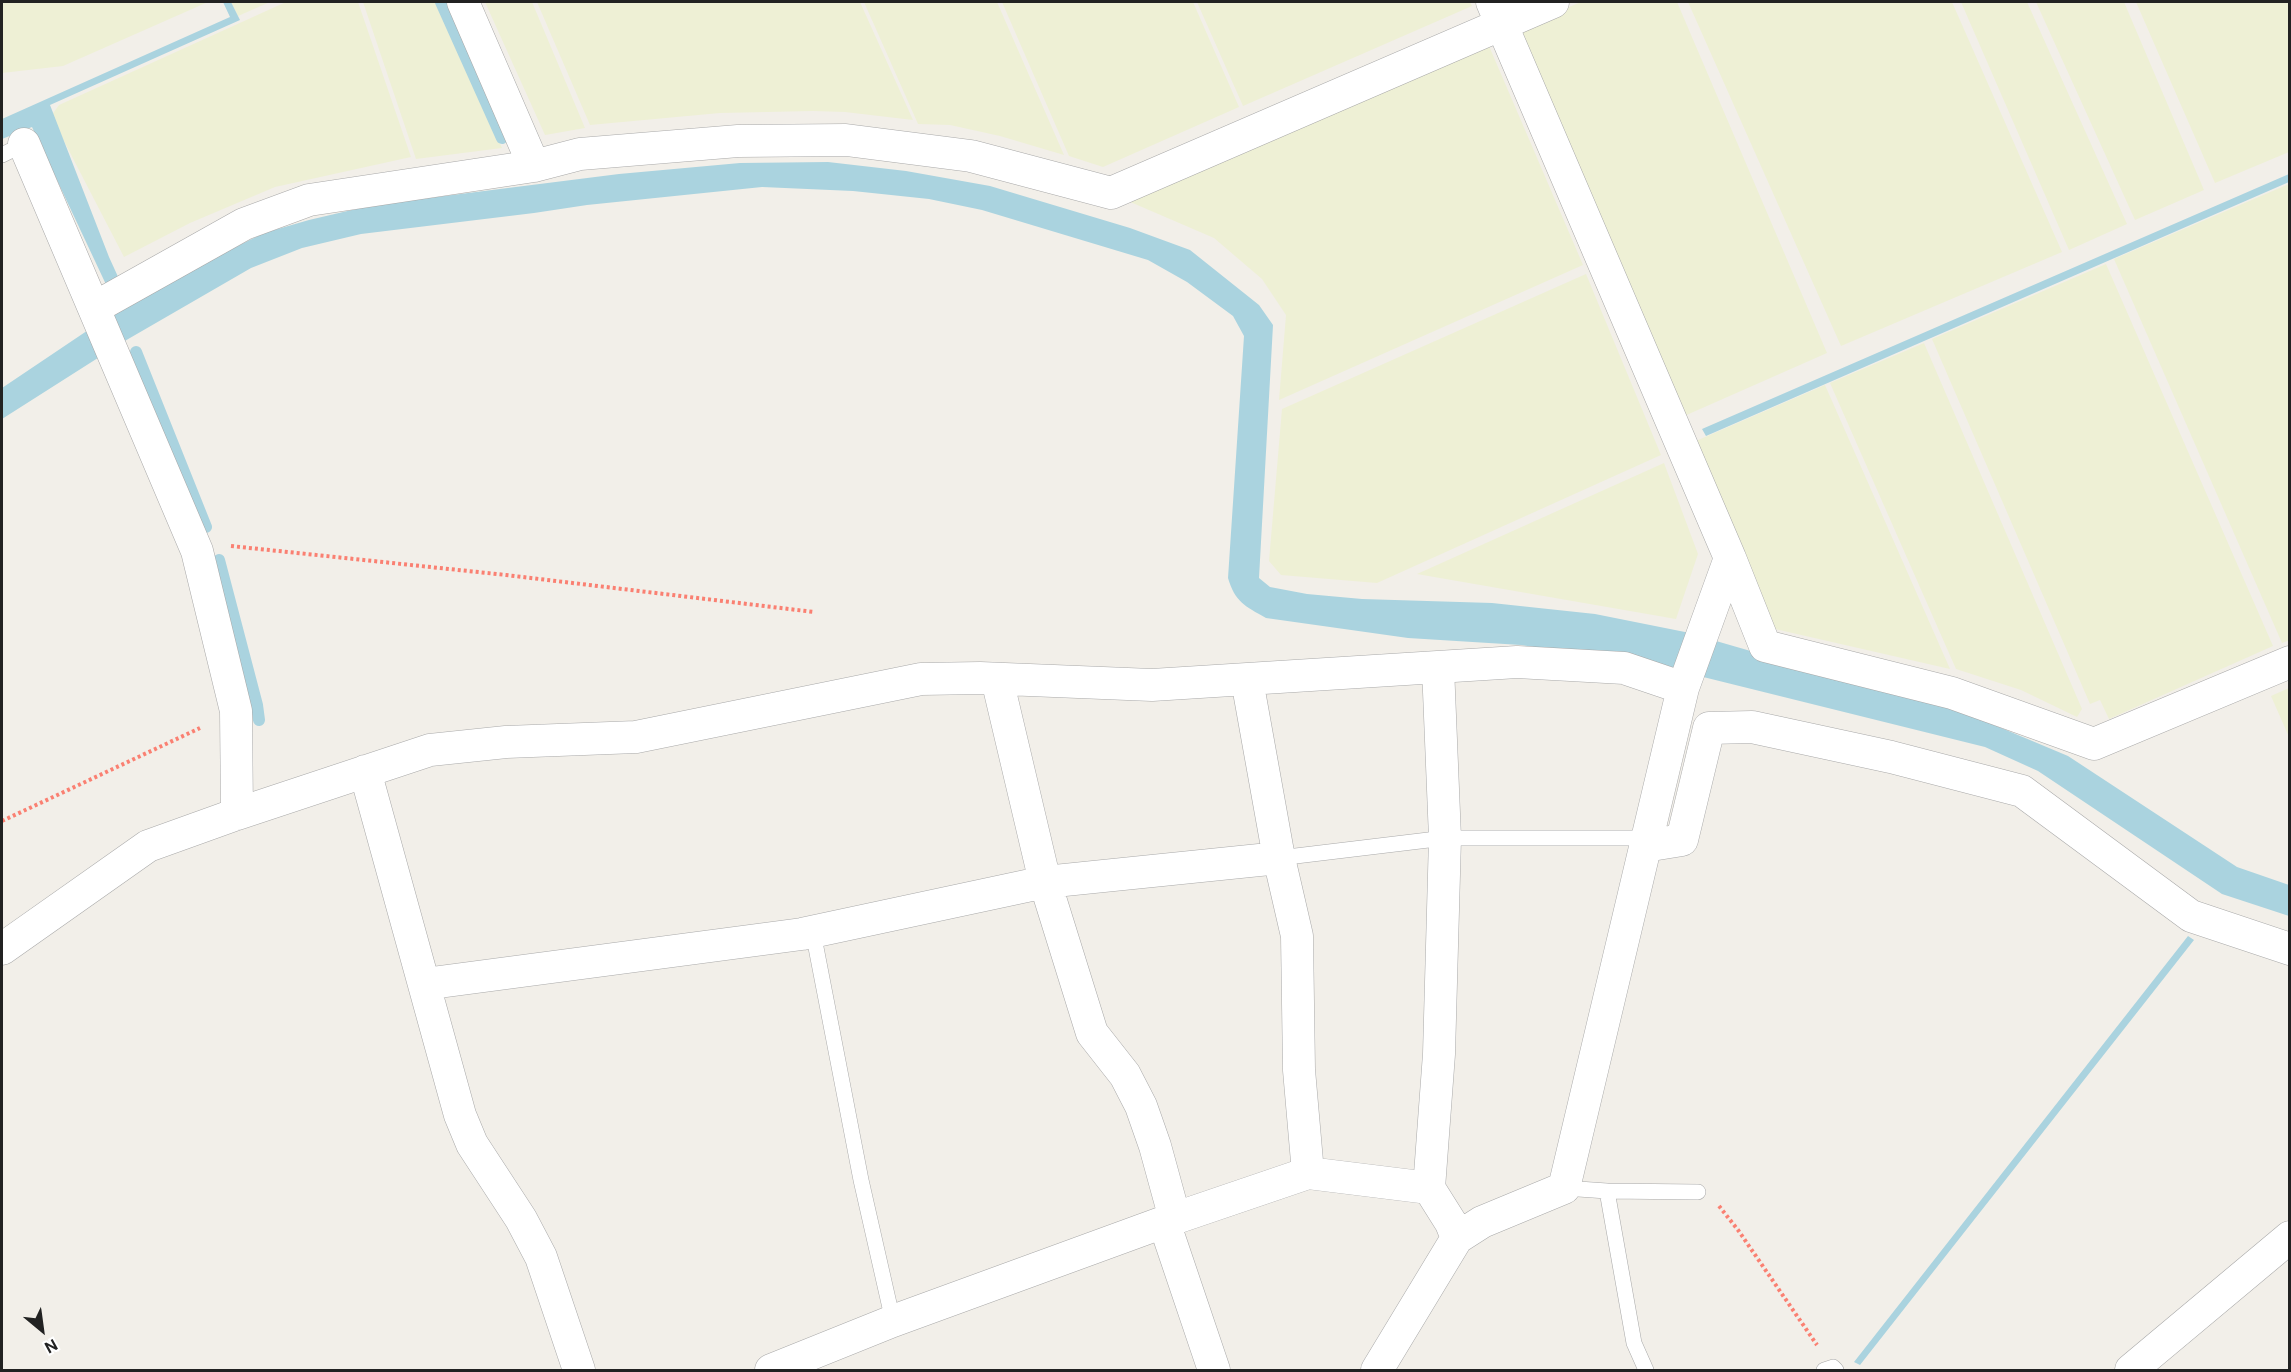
<!DOCTYPE html>
<style>
body{margin:0}
#map{position:relative;width:2291px;height:1372px;overflow:hidden;background:#f2efe9;font-family:"DM Sans",sans-serif}
canvas{display:block}
.frame{position:absolute;inset:0;border:3px solid #222;pointer-events:none}
.north{position:absolute;left:12px;top:1300px;width:60px;height:60px;-webkit-text-stroke:4px #fff;paint-order:stroke;rotate:151deg;font-size:16px;font-weight:700;line-height:24px;text-align:center;color:#222}
.north::after{content:'';display:block;margin:auto;width:21px;height:27px;background:#222;clip-path:polygon(50% 0,100% 100%,50% 72%,0 100%)}
</style>
<div id="map">
<canvas width="2291" height="1372"></canvas>
<div class="frame"></div>
<div class="north">N</div>
</div>
<script>
const ctx = document.querySelector('canvas').getContext('2d');
ctx.lineJoin = 'round';
function paint(path, color) { ctx.fillStyle = color; ctx.fill(path, 'evenodd'); }
function trace(path, color, width, dash) { ctx.strokeStyle = color; ctx.lineWidth = width; ctx.lineCap = dash ? 'butt' : 'round'; ctx.setLineDash(dash || []); ctx.stroke(path); }
paint(new Path2D(`
 M 2,2 L 208,2 L 63,66 L 2,73 Z
 M 231,2 L 270,2 L 238,16 Z
 M 286,2 L 358,2 L 411,157 L 275,187 L 190,223 L 124,257 L 51,116 L 59,105 Z
 M 363,2 L 436,2 L 502,148 L 416,159 Z
 M 485,2 L 532,2 L 585,128 L 545,135 Z
 M 537,2 L 860,2 L 913,120 L 845,112 L 813,111 L 720,113 L 590,125 Z
 M 864,2 L 997,2 L 1064,155 L 1000,136 L 950,125 L 918,124 Z
 M 1002,2 L 1193,2 L 1239,107 L 1103,167 L 1069,156 Z
 M 1197,2 L 1470,2 L 1472,6 L 1243,106 Z
 M 1581,2 L 1677,2 L 1827,353 L 1682,417 L 1518,39 L 1524,26 Z
 M 1688,2 L 1952,2 L 2062,252 L 1841,346 Z
 M 1961,2 L 2027,2 L 2127,224 L 2069,250 Z
 M 2036,2 L 2124,2 L 2204,190 L 2135,220 Z
 M 2136,2 L 2289,2 L 2289,152 L 2215,183 Z
 M 1489,46 L 1583,265 L 1279,400 L 1286,315 L 1262,279 L 1214,238 L 1128,201 Z
 M 2289,184 L 2290,640 L 2282,643 L 2114,259 Z
 M 2106,264 L 2273,646 L 2109,719 L 2100,700 L 2090,704 L 1932,339 Z
 M 1586,274 L 1661,455 L 1377,583 L 1281,575 L 1269,561 L 1282,409 Z
 M 1924,343 L 2082,709 L 2077,717 L 2021,690 L 1956,669 L 1830,383 Z
 M 1825,385 L 1950,669 L 1775,629 L 1696,441 Z
 M 1664,463 L 1698,554 L 1676,619 L 1417,574 Z
 M 2289,688 L 2289,737 L 2271,696 Z`), '#eef0d5');
paint(new Path2D(`
 M 223,2 L 231,2 L 240,20 L 50,105 L 109,257 L 130,303 L 193,268 L 264,233 L 309,220 L 373,205 L 619,174 L 740,163 L 828,162 L 906,171 L 990,186 L 1130,228 L 1190,250 L 1259,305 L 1273,325 L 1259,578 L 1270,587 L 1307,594 L 1362,599 L 1492,603 L 1595,614 L 1685,632 L 1968,714 L 2068,756 L 2237,867 L 2289,885 L 2289,916 L 2222,894 L 2038,771 L 1985,747 L 1667,668 L 1521,645 L 1408,638 L 1266,618 C 1245,606 1235,602 1228,578 L 1244,336 L 1233,316 L 1187,282 L 1148,260 L 982,210 L 929,199 L 853,191 L 762,187 L 587,205 L 534,213 L 361,234 L 302,248 L 251,268 L 123,342 L 2,419 L 2,388 L 118,310 L 32,127 L 2,139 L 2,119 L 230,17 Z
 M 2289,174 L 2289,182 L 1706,436 L 1702,429 Z
 M 2188,936 L 2194,940 L 1860,1365 L 1854,1362 Z`), '#aad3df');
trace(new Path2D(`
 M 441,2 L 502,138
 M 136,352 L 206,527
 M 219,560 L 257,705 L 259,720`), '#aad3df', 12);
const service = new Path2D(`
 M 2,155 L 24,144
 M 1279,858 L 1445,838 L 1647,838
 M 813,932 L 861,1180 L 893,1321
 M 1564,1188 L 1607,1191 L 1634,1343 L 1646,1370
 M 1607,1191 L 1698,1192
 M 1824,1370 L 1833,1367 L 1836,1370`);
const minor = new Path2D(`
 M 463,2 L 534,166
 M 1492,2 L 1730,558 L 1765,646 L 1952,693 L 2094,744 L 2290,662
 M 24,144 L 197,551 L 236,711 L 237,814
 M 94,308 L 244,224 L 309,200 L 534,166 L 580,154 L 738,141 L 846,140 L 971,156 L 1111,193 L 1553,2
 M 997,679 L 1045,882 L 1092,1033 L 1125,1075 L 1141,1106 L 1155,1146 L 1175,1219
 M 1247,680 L 1279,858 L 1297,936 L 1299,1070 L 1308,1173
 M 365,771 L 460,1115 L 472,1144 L 521,1219 L 541,1257 L 579,1370
 M 1645,846 L 1682,840 L 1709,728 L 1752,727 L 1891,757 L 2022,791 L 2191,916 L 2290,949
 M 2,949 L 148,846 L 237,814 L 430,750 L 506,742 L 636,737 L 921,679 L 980,678 L 1152,685 L 1517,662 L 1624,668 L 1683,688
 M 424,984 L 802,934 L 1045,882 L 1279,858
 M 1429,1188 L 1439,1054 L 1445,838 L 1438,667
 M 1164,1222 L 1214,1370
 M 771,1370 L 893,1321 L 1164,1222 L 1308,1173 L 1429,1188 L 1451,1223 L 1457,1238
 M 1377,1370 L 1457,1238 L 1482,1222 L 1564,1188 L 1683,688 L 1730,558
 M 2131,1370 L 2290,1237`);
trace(service, '#a9a9a9', 16);
trace(minor, '#a9a9a9', 33);
trace(new Path2D(`
 M 231,546 L 506,575 L 814,612
 M 2,821 L 200,728
 M 1719,1206 L 1738,1230 L 1817,1345`), '#fa8072', 4, [3, 3]);
trace(service, '#fff', 15);
trace(minor, '#fff', 32);
</script>
